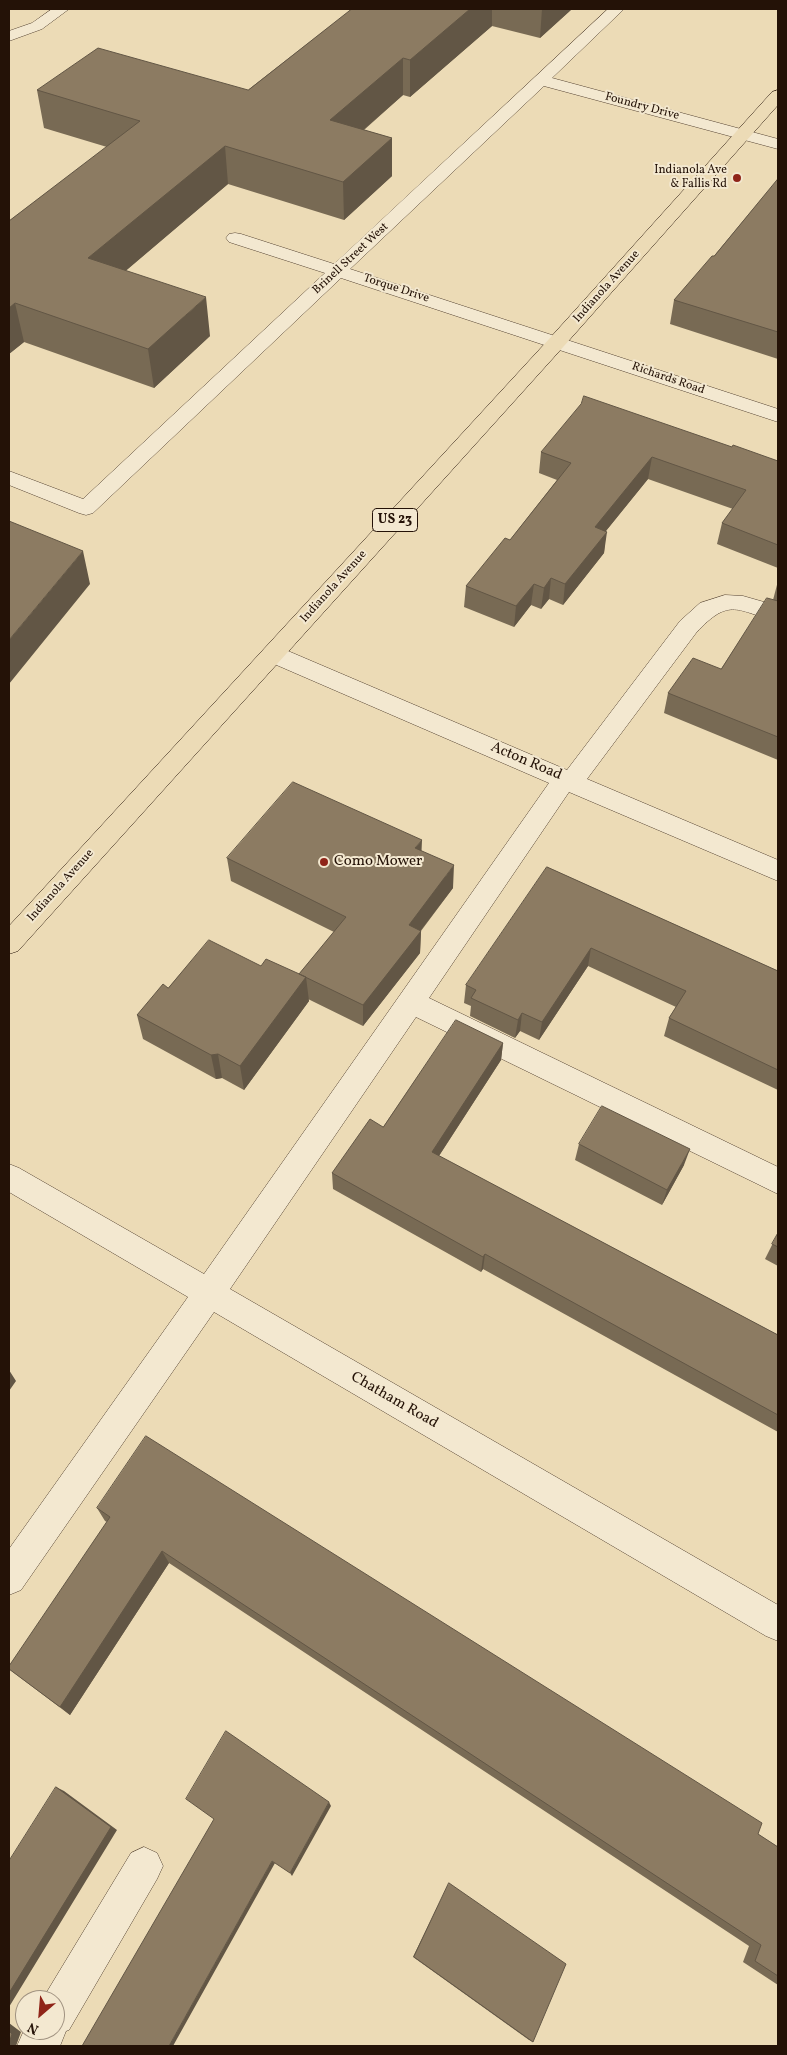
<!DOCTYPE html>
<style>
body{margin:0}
#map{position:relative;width:787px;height:2055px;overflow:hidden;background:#ecdbb6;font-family:Vollkorn,serif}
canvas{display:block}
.frame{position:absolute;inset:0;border:10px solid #241207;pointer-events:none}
.north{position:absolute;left:15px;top:1990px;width:50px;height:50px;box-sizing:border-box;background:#f3e8d0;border:1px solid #a09280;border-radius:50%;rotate:207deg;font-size:14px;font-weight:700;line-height:20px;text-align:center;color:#241207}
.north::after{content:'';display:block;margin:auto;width:18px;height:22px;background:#8f2418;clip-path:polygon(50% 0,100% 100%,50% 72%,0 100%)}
</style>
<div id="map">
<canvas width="787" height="2055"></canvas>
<div class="frame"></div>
<div class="north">N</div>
</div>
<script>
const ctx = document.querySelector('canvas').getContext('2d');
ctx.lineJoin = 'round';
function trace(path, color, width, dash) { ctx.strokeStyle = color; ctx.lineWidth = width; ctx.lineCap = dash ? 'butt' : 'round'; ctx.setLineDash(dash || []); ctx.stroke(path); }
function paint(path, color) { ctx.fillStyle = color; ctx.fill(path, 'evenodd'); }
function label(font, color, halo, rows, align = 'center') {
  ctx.font = font + ' Vollkorn,serif'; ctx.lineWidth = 4; ctx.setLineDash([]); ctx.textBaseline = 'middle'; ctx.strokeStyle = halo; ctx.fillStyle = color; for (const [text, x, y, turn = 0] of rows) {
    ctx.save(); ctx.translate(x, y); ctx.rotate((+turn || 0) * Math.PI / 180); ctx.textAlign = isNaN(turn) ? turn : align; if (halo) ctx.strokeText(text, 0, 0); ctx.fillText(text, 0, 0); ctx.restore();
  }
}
const minor = new Path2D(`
 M 52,9 L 69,9 L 42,29 L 9,41 L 9,31 L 32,23 Z
 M 608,9 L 624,9 L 552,78 L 778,139 L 778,149 L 544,86 L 350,269 L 778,409 L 778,422 L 341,278 L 93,513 L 86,515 L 79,513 L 9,485 L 9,471 L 83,499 L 325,273 L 229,242 L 226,238 L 229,234 L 235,233 L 241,234 L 334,264 Z
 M 725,595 L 743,596 L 778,606 L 778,622 C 737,611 730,596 696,633 L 587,779 L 778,860 L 778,881 L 569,792 L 429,998 L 778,1167 L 778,1194 L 416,1017 L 230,1289 L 778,1605 L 778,1641 L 766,1636 L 214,1312 L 21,1590 L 9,1595 L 9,1549 L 188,1297 L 9,1192 L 9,1164 L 19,1168 L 204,1274 L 549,783 L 265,660 L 262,654 L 265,648 L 273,646 L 281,648 L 567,770 L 680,621 L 700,603 Z
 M 144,1847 L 157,1853 L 163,1866 L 157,1879 L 69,2030 L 66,2031 L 60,2046 L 17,2046 L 25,2028 L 25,2030 L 55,2030 L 55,2000 L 42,2000 L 131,1853 Z`);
const major = new Path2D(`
 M 778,90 L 778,105 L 564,346 L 18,951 L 9,954 L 9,926 L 550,338 L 772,92 Z`);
trace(minor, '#564433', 1);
trace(major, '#241207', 1);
paint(minor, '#f3e8d0');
paint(major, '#ecdbb6');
paint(new Path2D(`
 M 352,9 L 572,9 L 540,38 L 492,26 L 410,97 L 403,95 L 364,130 L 392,138 L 392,176 L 344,220 L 228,184 L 125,271 L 210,336 L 154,388 L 24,342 L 9,354 L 9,221 L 107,147 L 44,128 L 37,90 L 248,90 Z
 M 778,179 L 778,359 L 670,324 L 674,300 L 714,256 Z
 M 732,447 L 778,461 L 778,568 L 717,544 L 722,523 L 733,509 L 648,479 L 606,531 L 604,553 L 563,605 L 549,599 L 541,609 L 531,605 L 514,627 L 464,607 L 466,586 L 510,540 L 557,480 L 539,473 L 541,452 Z
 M 778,581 L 778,760 L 664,713 L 668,693 L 721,669 L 773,600 Z
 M 422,851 L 453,888 L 421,931 L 420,953 L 363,1026 L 308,999 L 309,1001 L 244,1090 L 222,1078 L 216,1079 L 143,1039 L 137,1015 L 168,988 L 261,966 L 299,974 L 334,932 L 231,881 L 227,858 Z
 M 547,867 L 778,971 L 778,1090 L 664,1036 L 669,1018 L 676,1007 L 588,966 L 539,1040 L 520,1031 L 515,1038 L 470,1016 L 471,1006 L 464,1003 L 466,985 Z
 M 503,1043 L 501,1060 L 439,1156 L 778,1335 L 778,1432 L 483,1269 L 481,1272 L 333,1189 L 332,1173 L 383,1127 Z
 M 579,1144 L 684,1165 L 662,1205 L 575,1160 Z
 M 778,1233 L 778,1266 L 765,1259 Z
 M 97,1508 L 758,1834 L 778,1847 L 778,1985 L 743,1962 L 749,1946 L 169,1563 L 70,1715 L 9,1669 L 107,1522 L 105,1521 Z
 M 448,1885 L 533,2042 L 529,2040 L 413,1957 Z`), '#786a54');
paint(new Path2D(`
 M 470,9 L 492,9 L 492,26 L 410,97 L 410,60 Z
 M 542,9 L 572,9 L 540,38 Z
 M 403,58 L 403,95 L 331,158 L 330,120 Z
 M 392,138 L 392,176 L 344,220 L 343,182 Z
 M 225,146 L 228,184 L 95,297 L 88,258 Z
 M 206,297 L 210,336 L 154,388 L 148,349 Z
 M 15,303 L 24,342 L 9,354 L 9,308 Z
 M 652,457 L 648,479 L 592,548 L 595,527 Z
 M 607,532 L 604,553 L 563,605 L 565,584 Z
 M 83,551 L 90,584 L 9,684 L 9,640 Z
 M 551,578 L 549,599 L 541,609 L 544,588 Z
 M 534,584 L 531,605 L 514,627 L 516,606 Z
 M 422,840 L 421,863 L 415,848 Z
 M 454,865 L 453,888 L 417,935 L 421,931 L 420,953 L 363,1026 L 363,1005 L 409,925 Z
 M 591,948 L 588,966 L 539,1040 L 542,1022 Z
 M 306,977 L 309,1001 L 244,1090 L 240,1066 Z
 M 522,1013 L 520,1031 L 515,1038 L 518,1020 Z
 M 503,1043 L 501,1060 L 431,1168 L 432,1152 Z
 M 218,1054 L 222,1078 L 216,1079 L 211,1055 Z
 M 690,1149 L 684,1165 L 662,1205 L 667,1190 Z
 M 485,1254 L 483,1269 L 481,1272 L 483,1257 Z
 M 9,1370 L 16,1381 L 9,1391 Z
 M 162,1551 L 169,1563 L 70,1715 L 60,1707 Z
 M 56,1787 L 64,1791 L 117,1830 L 9,2007 L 9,1993 Z
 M 329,1802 L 331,1806 L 292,1876 L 290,1873 Z
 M 272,1861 L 275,1863 L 173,2046 L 169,2046 Z
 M 9,2023 L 21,2032 L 16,2046 L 9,2046 Z`), '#625645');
const building = new Path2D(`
 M 352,9 L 470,9 L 410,60 L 403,58 L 330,120 L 392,138 L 343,182 L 225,146 L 88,258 L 206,297 L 148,349 L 15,303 L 9,308 L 9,221 L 140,121 L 37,90 L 98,48 L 248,90 Z
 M 778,179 L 778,332 L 674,300 L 712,256 L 714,256 Z
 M 584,396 L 732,447 L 733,445 L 778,461 L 778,545 L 722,523 L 746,490 L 652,457 L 595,527 L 607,532 L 565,584 L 551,578 L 544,588 L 534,584 L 516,606 L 466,586 L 505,538 L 510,540 L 571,463 L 541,452 L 581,404 Z
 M 9,521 L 83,551 L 9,640 Z
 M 767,598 L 778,601 L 778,737 L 668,693 L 693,658 L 721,669 Z
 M 293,782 L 422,840 L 415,848 L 454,865 L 409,925 L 421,931 L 363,1005 L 299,974 L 346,917 L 227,858 Z
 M 547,867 L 778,971 L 778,1070 L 669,1018 L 686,991 L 591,948 L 542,1022 L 522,1013 L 518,1020 L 471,998 L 476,990 L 466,985 Z
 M 209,940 L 261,966 L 266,959 L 306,977 L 240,1066 L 218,1054 L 211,1055 L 137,1015 L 163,984 L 168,988 Z
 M 456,1020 L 503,1043 L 432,1152 L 778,1335 L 778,1415 L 485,1254 L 483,1257 L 332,1173 L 370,1119 L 383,1127 Z
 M 602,1106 L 690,1149 L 667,1190 L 579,1144 Z
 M 778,1233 L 778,1247 L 772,1244 Z
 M 146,1436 L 762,1823 L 758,1834 L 778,1847 L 778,1976 L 755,1961 L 761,1945 L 162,1551 L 60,1707 L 9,1669 L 9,1666 L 110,1517 L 97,1508 Z
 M 226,1731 L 329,1802 L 290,1873 L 272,1861 L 169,2046 L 82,2046 L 214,1819 L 186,1799 Z
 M 56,1787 L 111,1827 L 9,1993 L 9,1861 Z
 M 449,1883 L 566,1964 L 533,2042 L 414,1957 Z
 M 9,2031 L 12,2034 L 9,2043 Z`);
paint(building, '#8c7b62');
trace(building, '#625645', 1);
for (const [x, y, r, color] of [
 [737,178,5,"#8f2418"],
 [324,862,5,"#8f2418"]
]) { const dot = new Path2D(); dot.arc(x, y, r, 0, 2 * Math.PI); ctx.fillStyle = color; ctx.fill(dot); trace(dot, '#f3e8d0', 2); }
label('12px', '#241207', '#f3e8d0', [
 ["Foundry Drive",642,107,15],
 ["Brinell Street West",351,259,-43],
 ["Indianola Avenue",607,287,-48],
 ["Torque Drive",396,289,18],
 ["Richards Road",668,379,19],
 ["Indianola Avenue",334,587,-48],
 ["Indianola Avenue",61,886,-48]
]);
label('12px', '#241207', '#f3e8d0', [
 ["Indianola Ave",727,171],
 ["& Fallis Rd",727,185]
], 'right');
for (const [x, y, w] of [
 [395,520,45]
]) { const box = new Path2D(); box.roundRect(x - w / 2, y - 11.5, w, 23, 4); ctx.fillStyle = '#f3e8d0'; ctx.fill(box); trace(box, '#241207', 1); }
label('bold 14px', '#241207', null, [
 ["US 23",395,520]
]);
label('15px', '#241207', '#f3e8d0', [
 ["Acton Road",526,762,23],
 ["Chatham Road",394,1401,30]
]);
label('15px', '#241207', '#f3e8d0', [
 ["Como Mower",334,862]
], 'left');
</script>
